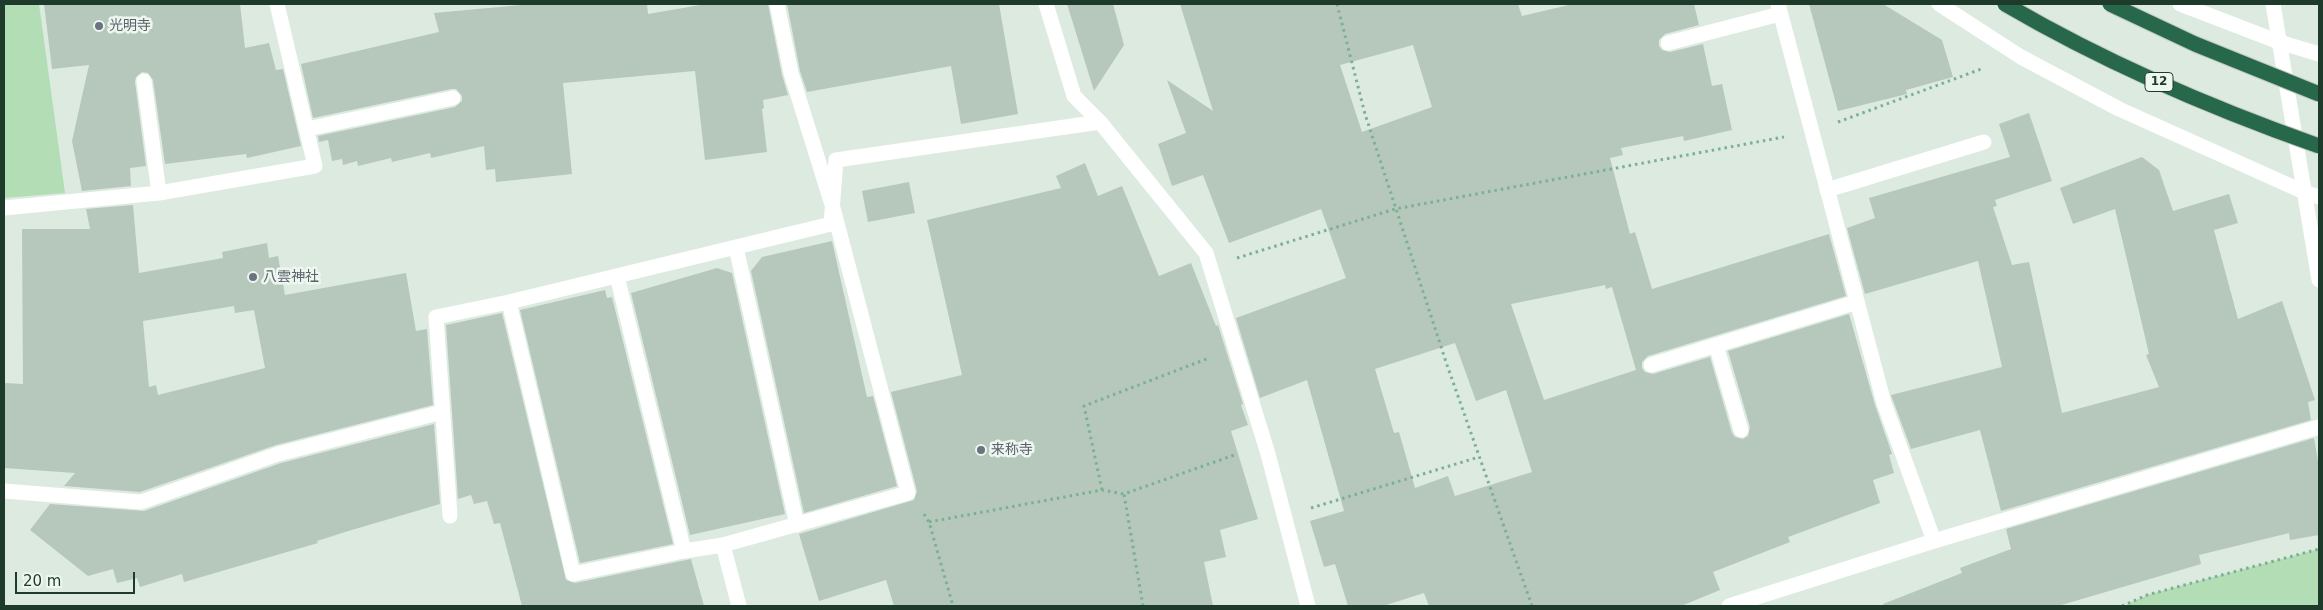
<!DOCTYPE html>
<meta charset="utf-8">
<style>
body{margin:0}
#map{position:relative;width:2323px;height:610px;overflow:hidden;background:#dceae0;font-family:"DejaVu Sans",sans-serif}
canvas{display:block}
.frame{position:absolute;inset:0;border:5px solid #1e3a2b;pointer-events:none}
.scale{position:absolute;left:15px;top:572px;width:120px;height:22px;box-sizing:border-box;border:2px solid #1e3a2b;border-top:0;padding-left:6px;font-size:15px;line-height:18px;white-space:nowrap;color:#1e3a2b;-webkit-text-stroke:4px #edf7ef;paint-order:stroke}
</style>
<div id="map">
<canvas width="2323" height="610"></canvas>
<div class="frame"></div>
<div class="scale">20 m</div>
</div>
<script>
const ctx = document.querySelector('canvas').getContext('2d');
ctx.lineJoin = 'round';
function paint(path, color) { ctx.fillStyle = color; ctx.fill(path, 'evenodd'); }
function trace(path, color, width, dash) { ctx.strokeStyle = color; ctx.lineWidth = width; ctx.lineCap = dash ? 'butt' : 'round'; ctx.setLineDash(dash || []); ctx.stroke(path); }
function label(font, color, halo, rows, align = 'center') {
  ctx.font = font + ' "DejaVu Sans","Noto Sans JP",sans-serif'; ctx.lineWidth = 5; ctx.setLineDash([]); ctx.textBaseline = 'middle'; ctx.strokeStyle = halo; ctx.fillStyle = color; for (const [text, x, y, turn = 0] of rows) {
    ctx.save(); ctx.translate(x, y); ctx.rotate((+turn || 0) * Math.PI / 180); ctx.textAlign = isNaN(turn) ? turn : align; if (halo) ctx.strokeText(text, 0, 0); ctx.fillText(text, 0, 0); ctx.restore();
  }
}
paint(new Path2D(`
 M 4,4 L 39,4 L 65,193 L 4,198 Z
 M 2319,549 L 2319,606 L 2124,606 L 2147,595 Z`), '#b3ddb4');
paint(new Path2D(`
 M 44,4 L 240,4 L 245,48 L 269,43 L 276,70 L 283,69 L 301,146 L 247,158 L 246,154 L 165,164 L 153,80 L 148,73 L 142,72 L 136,77 L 135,82 L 146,166 L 130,168 L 131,186 L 82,191 L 72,141 L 89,65 L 52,69 Z
 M 532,4 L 647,4 L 648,14 L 706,4 L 768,4 L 782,75 L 788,95 L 763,100 L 764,108 L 762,109 L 767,152 L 705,160 L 695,71 L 563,83 L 572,174 L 496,182 L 495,169 L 486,170 L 484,146 L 431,158 L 430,153 L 392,162 L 391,158 L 358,166 L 357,161 L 343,165 L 342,159 L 332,161 L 328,140 L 319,142 L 318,136 L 455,107 L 462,101 L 462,96 L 456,89 L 451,89 L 313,118 L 301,64 L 439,32 L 434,13 Z
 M 787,4 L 999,4 L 1018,114 L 961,124 L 951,66 L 807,92 L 800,71 Z
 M 1067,4 L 1113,4 L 1124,45 L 1094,91 Z
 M 1180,4 L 1518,4 L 1522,16 L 1573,4 L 1694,4 L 1699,25 L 1665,34 L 1659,40 L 1659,46 L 1662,50 L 1670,52 L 1703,44 L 1712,86 L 1722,84 L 1732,130 L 1684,141 L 1683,136 L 1621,148 L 1623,155 L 1610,158 L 1630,234 L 1635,232 L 1652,289 L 1829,234 L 1846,296 L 1648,356 L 1642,362 L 1642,368 L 1645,372 L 1653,374 L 1710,357 L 1732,433 L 1735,437 L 1743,439 L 1748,436 L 1750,427 L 1728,351 L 1849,314 L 1875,405 L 1892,454 L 1889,455 L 1894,473 L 1873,480 L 1880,503 L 1788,537 L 1790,542 L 1713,572 L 1720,590 L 1681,606 L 1429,606 L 1424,593 L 1383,606 L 1348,606 L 1335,564 L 1324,567 L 1310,521 L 1344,511 L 1307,380 L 1260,398 L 1236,318 L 1346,278 L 1321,209 L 1229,243 L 1203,175 L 1172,186 L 1158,144 L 1186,133 L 1167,80 L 1213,111 ZM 1413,45 L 1432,107 L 1362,132 L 1340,65 ZM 1605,285 L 1606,289 L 1612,287 L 1636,370 L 1544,400 L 1511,304 ZM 1455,343 L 1476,401 L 1506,390 L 1532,472 L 1455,496 L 1448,476 L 1415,488 L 1399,432 L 1394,433 L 1375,369 Z
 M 1809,4 L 1883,4 L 1942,40 L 1953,77 L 1906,90 L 1907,94 L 1838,111 Z
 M 2029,113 L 2052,181 L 1995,200 L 1997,206 L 1993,207 L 2012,265 L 2029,262 L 2062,413 L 2159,387 L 2146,355 L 2149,354 L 2115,209 L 2073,224 L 2060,188 L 2142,157 L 2159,170 L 2173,211 L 2229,194 L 2238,223 L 2214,230 L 2238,319 L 2282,301 L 2315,400 L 2308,402 L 2311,420 L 2001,511 L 1980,430 L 1911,449 L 1891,395 L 2002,367 L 1978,261 L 1865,294 L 1847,228 L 1875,218 L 1869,198 L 2010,157 L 1999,124 Z
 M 1085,163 L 1098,196 L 1122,186 L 1159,276 L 1191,263 L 1216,326 L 1218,325 L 1243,404 L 1241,405 L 1248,425 L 1231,431 L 1258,519 L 1220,530 L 1226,557 L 1204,562 L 1213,606 L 894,606 L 886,580 L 819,601 L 799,534 L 914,500 L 917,491 L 891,392 L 962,375 L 927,220 L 1061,188 L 1056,176 Z
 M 909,182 L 915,213 L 868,222 L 862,191 Z
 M 133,205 L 139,273 L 223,258 L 222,252 L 267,243 L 269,258 L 278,256 L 285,295 L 406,273 L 416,331 L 427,329 L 433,405 L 276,445 L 140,492 L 64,486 L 75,473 L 4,468 L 4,383 L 23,384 L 22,229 L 90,229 L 86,209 ZM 234,306 L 235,313 L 254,310 L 265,368 L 158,395 L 156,385 L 149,387 L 143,321 Z
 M 832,241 L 867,397 L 873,396 L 897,486 L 804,513 L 751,271 L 762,257 Z
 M 717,268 L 732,273 L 785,514 L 690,535 L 631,293 Z
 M 605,290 L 607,298 L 612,297 L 673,544 L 580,563 L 520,310 Z
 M 502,313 L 566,580 L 575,583 L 691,559 L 704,606 L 522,606 L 500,523 L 494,524 L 487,501 L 474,504 L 471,495 L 458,499 L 446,325 Z
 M 434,424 L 440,504 L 345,532 L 317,541 L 318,543 L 184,582 L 182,574 L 140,587 L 137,578 L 117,583 L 113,569 L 88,576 L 30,530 L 50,504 L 144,511 L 281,463 Z
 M 2314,438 L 2319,467 L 2319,535 L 2290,540 L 2289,533 L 2199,555 L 2201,564 L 2058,606 L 1884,606 L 1883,604 L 1962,573 L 1960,568 L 2011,549 L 2006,529 Z`), '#b5c8bb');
trace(new Path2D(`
 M 1337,4 L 1365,114 L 1447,365 L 1532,606
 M 1838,122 L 1984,68
 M 1237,258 L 1395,209 L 1784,137
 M 1102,490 L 1084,406 L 1209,358
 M 1311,508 L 1479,457
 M 924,514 L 929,522 L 953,606
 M 929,522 L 1102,490 L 1124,494
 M 1143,606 L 1124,494 L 1237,454
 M 2122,606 L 2147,595 L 2319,549`), '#7bb091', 3, [2.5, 4]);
trace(new Path2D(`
 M 1668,43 L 1780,14
 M 307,129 L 453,98
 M 1827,190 L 1984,142
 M 1716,345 L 1741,430
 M 1651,365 L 1857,302`), '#fff', 15);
trace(new Path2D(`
 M 1046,4 L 1074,96 L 1100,122 L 1206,253 L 1268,454 L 1308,606
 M 1778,4 L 1884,403 L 1934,541
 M 1939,4 L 2021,57 L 2119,109 L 2304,192 L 2319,197
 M 2180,4 L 2279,42 L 2319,54
 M 2273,4 L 2319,280
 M 144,81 L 159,193
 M 4,208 L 159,193 L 315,166 L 277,4
 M 736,247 L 797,525
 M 617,276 L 684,551
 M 509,302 L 573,574 L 684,551 L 723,545 L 908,493 L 833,208 L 791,73 L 777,4
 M 4,491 L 141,502 L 278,454 L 442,412
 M 450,516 L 436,317 L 509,302 L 831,224 L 836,160 L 1100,122
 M 723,545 L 739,606
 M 1729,606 L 1934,541 L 2319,427`), '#fff', 15);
const highwayBridge = new Path2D(`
 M 2005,4 C 2104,62 2211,108 2319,146
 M 2110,4 L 2195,44 L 2319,94`);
trace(highwayBridge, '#c0c8c4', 17, []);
trace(highwayBridge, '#28684a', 15);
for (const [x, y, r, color] of [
 [99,26,5,"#6b7280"],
 [253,277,5,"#6b7280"],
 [981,450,5,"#6b7280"]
]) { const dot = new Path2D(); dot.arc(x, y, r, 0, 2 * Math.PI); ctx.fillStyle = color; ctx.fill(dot); trace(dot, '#edf7ef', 2); }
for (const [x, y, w] of [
 [2159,82,28]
]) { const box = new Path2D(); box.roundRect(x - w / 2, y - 9.5, w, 19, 4); ctx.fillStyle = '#edf7ef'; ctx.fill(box); trace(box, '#1e3a2b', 1); }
label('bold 12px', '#1e3a2b', null, [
 ["12",2159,82]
]);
label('14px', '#5b616d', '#edf7ef', [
 ["光明寺",109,26],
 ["八雲神社",263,277],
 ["来称寺",991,450]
], 'left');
</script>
